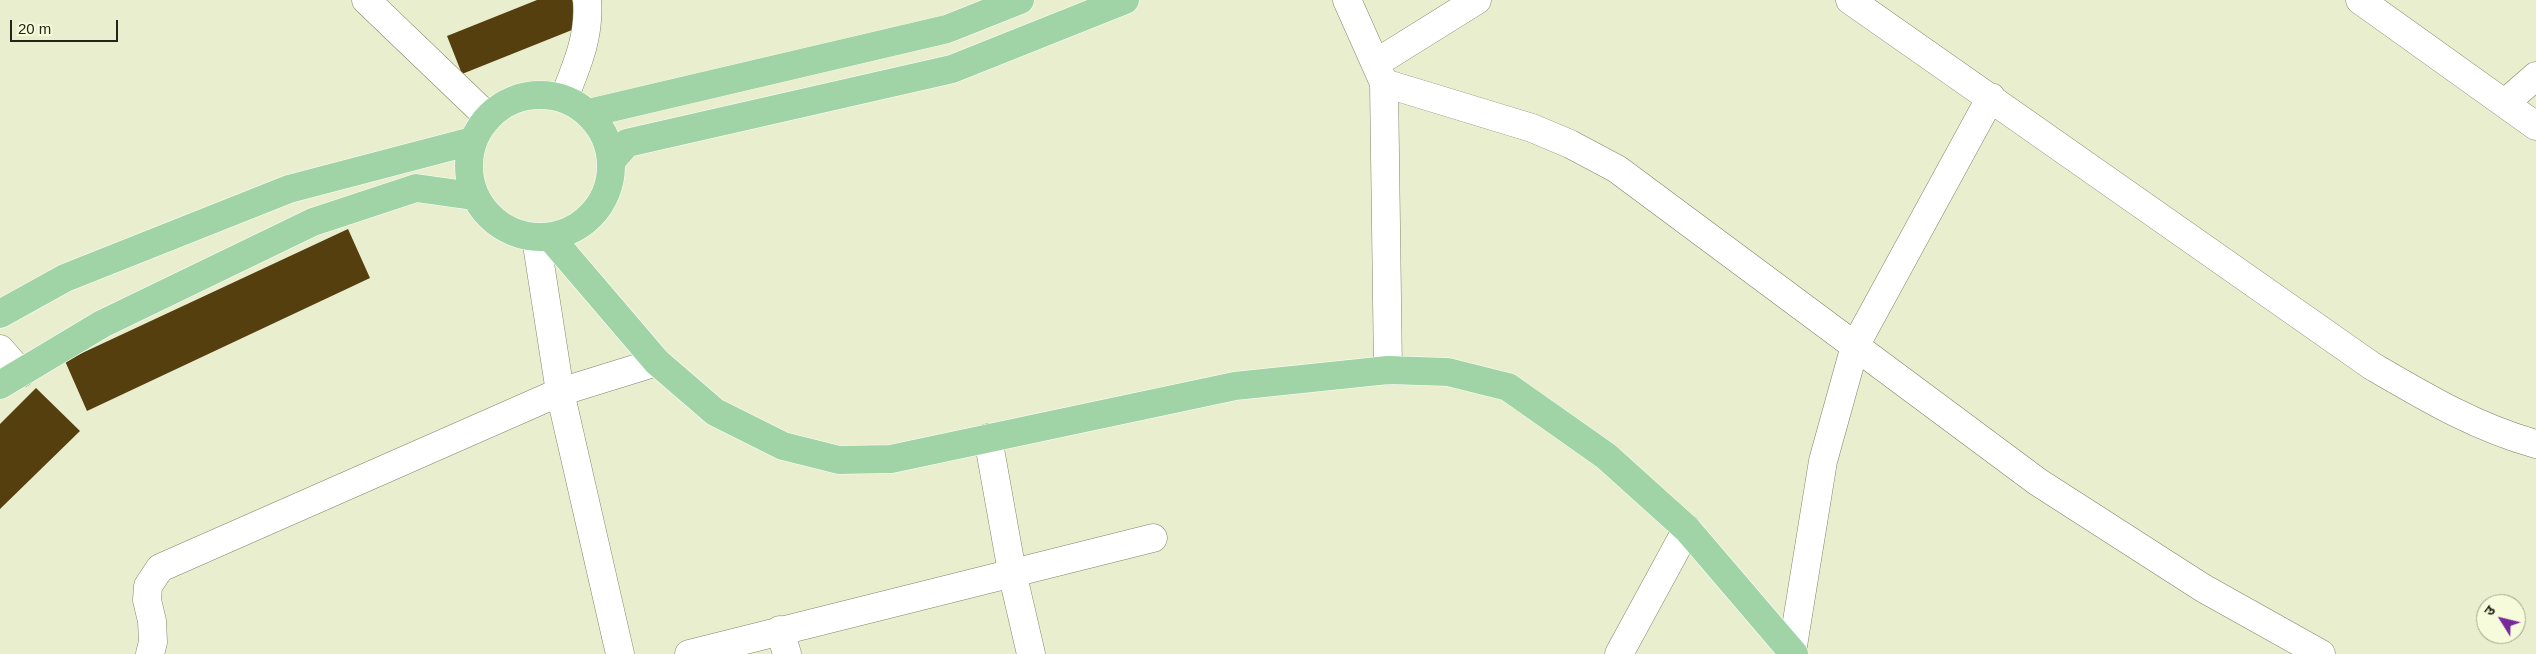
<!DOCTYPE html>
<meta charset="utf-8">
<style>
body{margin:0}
#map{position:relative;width:2536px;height:654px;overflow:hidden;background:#e9eece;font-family:Helvetica,"Noto Sans Devanagari",sans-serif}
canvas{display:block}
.north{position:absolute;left:2476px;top:594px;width:50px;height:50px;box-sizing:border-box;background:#f6fbdb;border:1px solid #a2a58d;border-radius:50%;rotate:306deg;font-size:14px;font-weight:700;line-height:20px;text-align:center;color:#242519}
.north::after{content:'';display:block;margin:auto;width:18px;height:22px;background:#772899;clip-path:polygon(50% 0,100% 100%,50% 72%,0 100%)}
.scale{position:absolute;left:10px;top:20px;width:108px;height:22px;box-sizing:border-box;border:2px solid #242519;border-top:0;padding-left:6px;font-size:15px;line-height:18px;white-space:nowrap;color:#242519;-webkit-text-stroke:4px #f6fbdb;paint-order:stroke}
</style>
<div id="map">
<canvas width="2536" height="654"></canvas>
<div class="north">उ</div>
<div class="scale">20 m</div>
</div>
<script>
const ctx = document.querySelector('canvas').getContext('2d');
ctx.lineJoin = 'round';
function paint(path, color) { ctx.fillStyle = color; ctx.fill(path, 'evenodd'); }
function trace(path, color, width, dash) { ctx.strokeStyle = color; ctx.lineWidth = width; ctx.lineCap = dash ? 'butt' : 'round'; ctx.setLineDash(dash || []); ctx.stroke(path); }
paint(new Path2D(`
 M 537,0 L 572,0 L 582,26 L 462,74 L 447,36 Z
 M 348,229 L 370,278 L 87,411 L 65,361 Z
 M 36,388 L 80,431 L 0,509 L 0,424 Z`), '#553f0e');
const minor = new Path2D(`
 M 366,0 L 487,116
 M 1347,0 L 1384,83 L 1388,370
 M 1850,0 L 2372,366 C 2425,397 2477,428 2536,444
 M 2360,0 L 2536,126
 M 1376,63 L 1477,0
 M 1384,83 L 1532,128 L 1570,144 L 1617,169 L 2038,482 L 2203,588 L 2321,654
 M 564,98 C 577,65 590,36 587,0
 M 2505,103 L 2536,76
 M 536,238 L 560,392 L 620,654
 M 0,349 L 21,373
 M 988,438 L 1012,572 L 1031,654
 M 780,630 L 787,654
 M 1792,652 L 1823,461 L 1855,346 L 1991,97
 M 150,654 L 153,642 L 152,621 L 147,600 L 148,586 L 160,568 L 560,392 L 657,362
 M 689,654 L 1153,538
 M 1619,654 L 1687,529`);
const major = new Path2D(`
 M469 166a71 71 0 1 1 142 0a71 71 0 1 1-142 0Z
 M 589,113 L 947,29 L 1020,0
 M 612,160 L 627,143 L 952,69 L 1125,0
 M 551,238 L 657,362 L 715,412 L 783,446 L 839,460 L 891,459 L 1235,386 L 1388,370 L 1448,372 L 1508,387 L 1606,456 L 1687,529 L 1794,654
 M 0,314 L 65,278 L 289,189 L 472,141
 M 0,385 L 102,324 L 313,222 L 416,188 L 473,196`);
trace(minor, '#818567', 29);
trace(major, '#fff', 29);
trace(minor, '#fff', 28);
trace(major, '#a0d4a6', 28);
</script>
